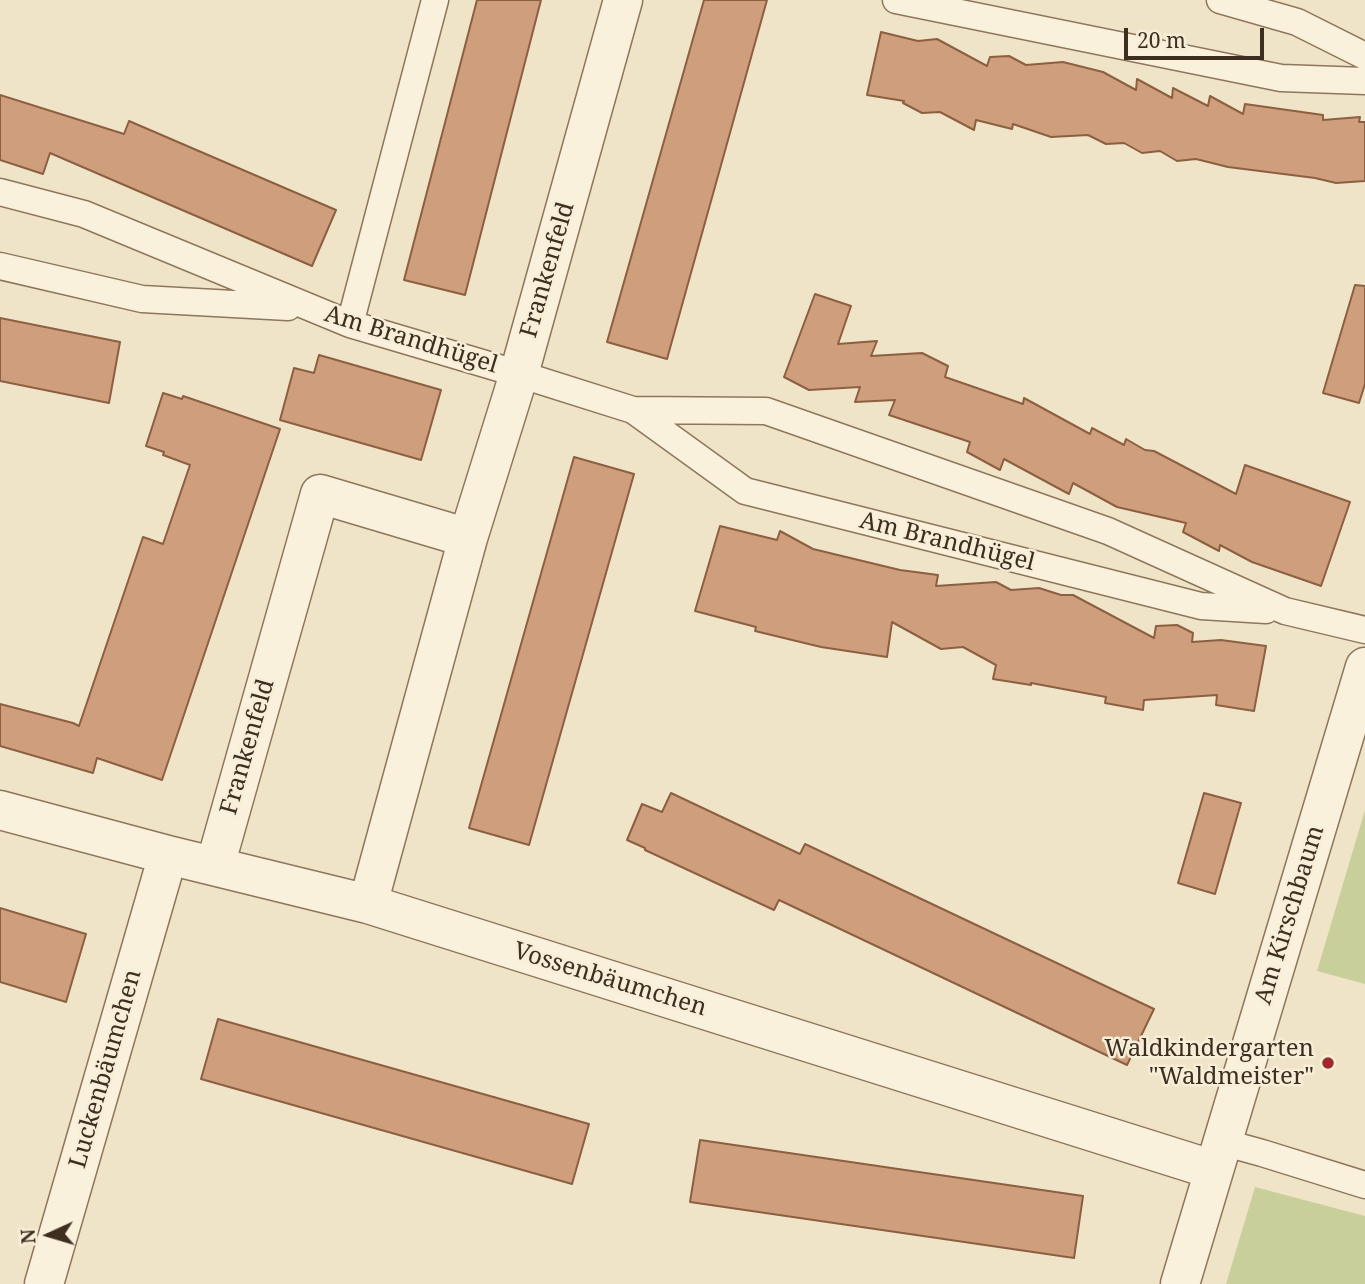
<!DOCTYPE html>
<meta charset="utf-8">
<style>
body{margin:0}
#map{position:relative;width:1365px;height:1284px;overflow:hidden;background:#f0e4c8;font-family:"Noto Serif",serif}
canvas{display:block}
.north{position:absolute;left:14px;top:1200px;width:70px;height:70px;-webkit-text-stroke:5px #f7eed8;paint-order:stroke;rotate:266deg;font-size:19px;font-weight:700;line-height:28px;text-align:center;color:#3d2e20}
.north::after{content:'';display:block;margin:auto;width:24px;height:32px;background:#3d2e20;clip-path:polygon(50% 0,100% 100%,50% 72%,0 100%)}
.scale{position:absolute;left:1124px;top:28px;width:140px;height:32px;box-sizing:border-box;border:4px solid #3d2e20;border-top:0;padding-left:9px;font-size:21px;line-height:24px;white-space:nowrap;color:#3d2e20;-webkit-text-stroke:5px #f7eed8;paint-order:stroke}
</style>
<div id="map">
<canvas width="1365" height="1284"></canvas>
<div class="north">N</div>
<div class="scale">20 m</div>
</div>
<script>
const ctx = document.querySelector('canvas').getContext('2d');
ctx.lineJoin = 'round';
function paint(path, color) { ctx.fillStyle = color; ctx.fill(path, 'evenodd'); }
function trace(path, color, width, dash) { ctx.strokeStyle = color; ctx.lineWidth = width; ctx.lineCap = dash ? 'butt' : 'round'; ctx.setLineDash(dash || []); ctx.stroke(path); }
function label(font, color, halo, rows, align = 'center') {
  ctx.font = font + ' "Noto Serif",serif'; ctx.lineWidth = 5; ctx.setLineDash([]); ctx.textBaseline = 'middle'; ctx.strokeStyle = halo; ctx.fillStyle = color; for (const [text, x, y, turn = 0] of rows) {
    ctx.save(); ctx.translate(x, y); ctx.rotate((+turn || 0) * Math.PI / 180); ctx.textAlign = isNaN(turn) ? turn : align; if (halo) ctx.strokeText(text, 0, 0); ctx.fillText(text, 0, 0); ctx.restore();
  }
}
paint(new Path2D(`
 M 1365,810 L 1365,984 L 1317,971 Z
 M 1255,1187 L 1365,1216 L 1365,1284 L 1226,1284 Z`), '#c9cf9b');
const building = new Path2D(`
 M 477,0 L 541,0 L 465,295 L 404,280 Z
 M 704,0 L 767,0 L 667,359 L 607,342 Z
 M 881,32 L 918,41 L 937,39 L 987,66 L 990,57 L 1009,56 L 1026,65 L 1063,62 L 1103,72 L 1136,90 L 1137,79 L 1172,98 L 1173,88 L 1208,106 L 1210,96 L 1243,114 L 1245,104 L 1323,115 L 1323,120 L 1360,117 L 1359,122 L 1365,122 L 1365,181 L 1336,183 L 1315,178 L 1228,167 L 1196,159 L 1177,161 L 1160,151 L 1142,153 L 1124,143 L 1106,144 L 1088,135 L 1051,137 L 1013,124 L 1012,129 L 976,120 L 974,130 L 940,112 L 922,113 L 903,103 L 904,101 L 867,95 Z
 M 0,95 L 124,134 L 129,121 L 336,210 L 312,266 L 50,153 L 43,174 L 0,160 Z
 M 1355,285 L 1365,286 L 1365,384 L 1359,403 L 1323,393 Z
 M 815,294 L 851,306 L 838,344 L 877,341 L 871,356 L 922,353 L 948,366 L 945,377 L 1023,404 L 1024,398 L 1090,434 L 1092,428 L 1124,445 L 1126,439 L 1145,450 L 1154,451 L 1236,494 L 1245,465 L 1350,502 L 1321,586 L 1252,562 L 1220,545 L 1219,551 L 1183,532 L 1186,523 L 1117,507 L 1073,483 L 1069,494 L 1004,459 L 1000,470 L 967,452 L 970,442 L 889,415 L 895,400 L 855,402 L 860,387 L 809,390 L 784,377 Z
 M 0,318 L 120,342 L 109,403 L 0,381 Z
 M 319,355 L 441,390 L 421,460 L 280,420 L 294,368 L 314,373 Z
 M 163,393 L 182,399 L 183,396 L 280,429 L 162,780 L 97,758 L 93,773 L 0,746 L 0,704 L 73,723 L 79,726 L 143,537 L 163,544 L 190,465 L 163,455 L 164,452 L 146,446 Z
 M 574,457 L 634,474 L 529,845 L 469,828 Z
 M 720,526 L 777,540 L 780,531 L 813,549 L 900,570 L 938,575 L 936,586 L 996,582 L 1011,590 L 1039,588 L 1061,595 L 1073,595 L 1154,638 L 1156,626 L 1177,625 L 1193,633 L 1192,642 L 1221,640 L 1266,646 L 1254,711 L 1216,705 L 1217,695 L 1144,700 L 1143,710 L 1105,703 L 1106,697 L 1031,683 L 1031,685 L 993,679 L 996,665 L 963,647 L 941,649 L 892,622 L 887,657 L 821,647 L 755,631 L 756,627 L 695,611 Z
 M 671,793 L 800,854 L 805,844 L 1154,1009 L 1127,1065 L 779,900 L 774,910 L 645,850 L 645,848 L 627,840 L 642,804 L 662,812 Z
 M 1204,793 L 1241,803 L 1215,894 L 1178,883 Z
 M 0,908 L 86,934 L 66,1002 L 0,982 Z
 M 218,1019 L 589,1124 L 572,1184 L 201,1079 Z
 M 700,1140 L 1083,1196 L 1074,1258 L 690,1202 Z`);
paint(building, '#cf9f7d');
trace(building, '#8d5f41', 2);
const lane = new Path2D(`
 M 896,0 L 1281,78 L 1365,81
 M 1220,0 L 1297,22 L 1365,56
 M 0,192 L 84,214 L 350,324 L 519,374 L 633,410 L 766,411 L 1108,531 L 1285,611 L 1365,630
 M 0,266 L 142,299 L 288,307
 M 350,324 L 435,0
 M 633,410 L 745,491 L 1201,606 L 1266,610
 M 1222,1142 L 1262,1153 L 1365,1185`);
const street = new Path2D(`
 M 0,810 L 168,855 L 368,904 L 1214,1170
 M 215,866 L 320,494 L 468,538
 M 368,904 L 468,538 L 519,374 L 623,0
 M 44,1284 L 168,855
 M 1180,1284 L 1365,667`);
trace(lane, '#8d765c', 29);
trace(street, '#8d765c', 41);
trace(lane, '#faf1dc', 26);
trace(street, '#faf1dc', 38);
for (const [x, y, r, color] of [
 [1328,1063,7,"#9e2a2b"]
]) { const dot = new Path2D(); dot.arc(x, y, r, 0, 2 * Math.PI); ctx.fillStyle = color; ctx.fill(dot); trace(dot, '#f7eed8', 2.5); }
label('24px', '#3d2e20', '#f7eed8', [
 ["Frankenfeld",548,270,-74],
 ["Am Brandhügel",411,340,17],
 ["Am Brandhügel",947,542,14],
 ["Frankenfeld",248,747,-74],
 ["Am Kirschbaum",1290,915,-73],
 ["Vossenbäumchen",610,980,17],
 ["Luckenbäumchen",106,1069,-74]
]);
label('24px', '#3d2e20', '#f7eed8', [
 ["Waldkindergarten",1314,1049],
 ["\"Waldmeister\"",1314,1077]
], 'right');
</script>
